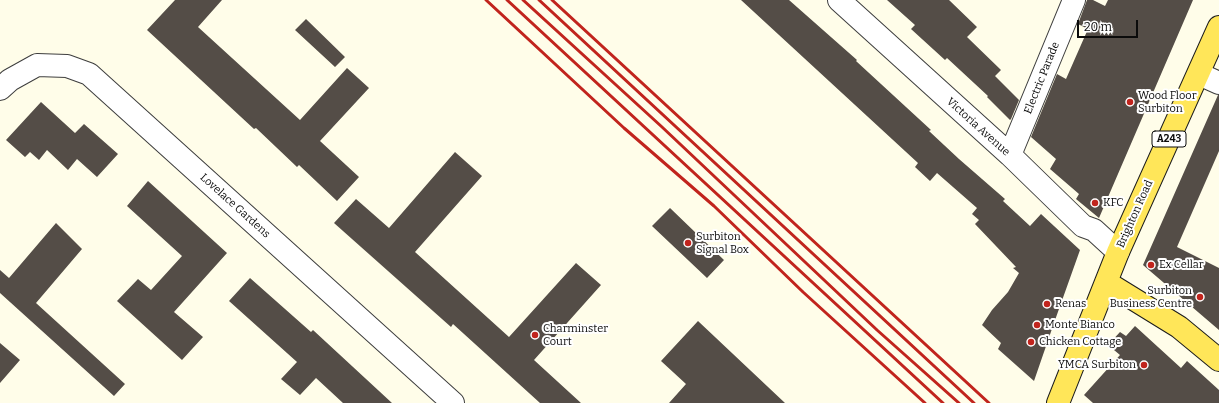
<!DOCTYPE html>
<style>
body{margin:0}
#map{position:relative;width:1219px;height:403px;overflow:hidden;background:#fffde9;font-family:Bitter,serif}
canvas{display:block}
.scale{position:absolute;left:1077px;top:20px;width:61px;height:18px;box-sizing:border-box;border:2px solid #0b0b0b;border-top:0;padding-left:5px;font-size:12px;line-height:14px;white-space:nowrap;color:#0b0b0b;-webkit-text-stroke:3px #fff;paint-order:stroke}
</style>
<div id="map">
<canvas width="1219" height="403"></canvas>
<div class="scale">20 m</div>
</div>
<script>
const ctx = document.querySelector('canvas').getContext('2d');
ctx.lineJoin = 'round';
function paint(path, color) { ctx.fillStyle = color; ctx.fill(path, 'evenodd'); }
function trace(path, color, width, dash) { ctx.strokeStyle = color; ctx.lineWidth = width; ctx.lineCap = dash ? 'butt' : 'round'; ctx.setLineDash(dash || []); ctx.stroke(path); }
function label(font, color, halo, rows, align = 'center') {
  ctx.font = font + ' Bitter,serif'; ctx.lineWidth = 4; ctx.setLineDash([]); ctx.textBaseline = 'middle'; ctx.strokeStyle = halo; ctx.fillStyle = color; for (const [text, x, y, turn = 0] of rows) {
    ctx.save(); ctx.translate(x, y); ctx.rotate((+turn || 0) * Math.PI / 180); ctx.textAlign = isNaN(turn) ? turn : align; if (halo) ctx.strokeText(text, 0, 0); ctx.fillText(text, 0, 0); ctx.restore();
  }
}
paint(new Path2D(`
 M 175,0 L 222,0 L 198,27 L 300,120 L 347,68 L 369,88 L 320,141 L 359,177 L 337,201 L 299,165 L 297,167 L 256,128 L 254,129 L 147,30 Z
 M 741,0 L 789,0 L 857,60 L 856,61 L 931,130 L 929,131 L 959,159 L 1005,199 L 1003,201 L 1030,226 L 1041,214 L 1080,250 L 1054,323 L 1034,381 L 998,349 L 1001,343 L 982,325 L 992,310 L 1008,292 L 1019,273 L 1013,268 L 1016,267 L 975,224 L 979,220 L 972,214 L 977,208 L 937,173 L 930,181 L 915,167 L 918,163 Z
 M 887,0 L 949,0 L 977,27 L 967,37 L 1001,70 L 995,76 L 1019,100 L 1011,119 L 1010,120 L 987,97 L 988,96 L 947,58 L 945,60 L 911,29 L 915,25 Z
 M 1087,0 L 1093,0 L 1105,6 L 1108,0 L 1193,0 L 1099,218 L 1076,199 L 1079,194 L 1050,169 L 1056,159 L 1031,137 L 1057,74 L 1066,79 L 1088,29 L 1078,24 Z
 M 306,19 L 345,57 L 335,67 L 295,30 Z
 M 1218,95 L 1219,95 L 1219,151 L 1177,247 L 1219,268 L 1219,330 L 1143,265 Z
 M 41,102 L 75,133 L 84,124 L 118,154 L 97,177 L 77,159 L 68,170 L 47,150 L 39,160 L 30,152 L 25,157 L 6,140 Z
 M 455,152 L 482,176 L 415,252 L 509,337 L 576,263 L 601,285 L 534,360 L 581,403 L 540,403 L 453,324 L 451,327 L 334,223 L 356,199 L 389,228 Z
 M 148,181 L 227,253 L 174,312 L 203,337 L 182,360 L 117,301 L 138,279 L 151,290 L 182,256 L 127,206 Z
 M 670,208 L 724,260 L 707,278 L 652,226 Z
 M 56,223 L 82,249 L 36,303 L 125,384 L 114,396 L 0,293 L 0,270 L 9,278 Z
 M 250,278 L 311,332 L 313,330 L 392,403 L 343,403 L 316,378 L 300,395 L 281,379 L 297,362 L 229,301 Z
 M 698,321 L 785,403 L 669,403 L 686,384 L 661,361 Z
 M 1135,326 L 1181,368 L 1187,361 L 1219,390 L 1219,403 L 1093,403 L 1084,395 L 1120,355 L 1108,345 L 1120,332 L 1126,336 Z
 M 0,343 L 20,360 L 0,383 Z`), '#544d47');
const minor = new Path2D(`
 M 839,0 L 1010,155 L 1083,226 L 1094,230 L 1118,252
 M 1199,74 L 1219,83
 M 0,89 L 10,80 L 37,65 L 67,66 L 89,74 L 453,403
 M 1010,155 L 1074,0`);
const major = new Path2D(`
 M 1106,282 L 1179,327 L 1219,360
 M 1058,403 L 1118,252 L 1219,27`);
trace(minor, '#3e3e3e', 24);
trace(major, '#1c1c1c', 24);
trace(minor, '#fff', 22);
trace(major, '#ffe659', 22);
trace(new Path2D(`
 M 486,0 L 624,128 L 714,206 L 803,292 L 925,403
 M 507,0 L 943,403
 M 523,0 L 662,127 L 877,330 L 959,403
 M 539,0 L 974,403
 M 552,0 L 989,403`), '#c1241d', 3);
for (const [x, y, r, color] of [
 [1130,102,4,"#c1241d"],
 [1095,203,4,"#c1241d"],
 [688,243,4,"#c1241d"],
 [1151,265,4,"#c1241d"],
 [1200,297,4,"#c1241d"],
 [1047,304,4,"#c1241d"],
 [1037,325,4,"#c1241d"],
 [535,335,4,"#c1241d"],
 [1031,342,4,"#c1241d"],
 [1144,365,4,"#c1241d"]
]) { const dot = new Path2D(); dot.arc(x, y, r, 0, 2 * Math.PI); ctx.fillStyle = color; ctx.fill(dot); trace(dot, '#fff', 1.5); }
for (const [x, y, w] of [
 [1169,139,34]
]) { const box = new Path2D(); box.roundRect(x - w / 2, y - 8, w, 16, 3); ctx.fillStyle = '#fff'; ctx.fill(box); trace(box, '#0b0b0b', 1); }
label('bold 10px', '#0b0b0b', null, [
 ["A243",1169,139]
]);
label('11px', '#0b0b0b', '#fff', [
 ["Electric Parade",1042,78,-68],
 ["Victoria Avenue",978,127,42],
 ["Lovelace Gardens",235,206,42],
 ["Brighton Road",1135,214,-66]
]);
label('11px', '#0b0b0b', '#fff', [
 ["Wood Floor",1138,96],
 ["Surbiton",1138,109],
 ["KFC",1103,203],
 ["Surbiton",696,237],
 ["Signal Box",696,250],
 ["Ex Cellar",1159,265],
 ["Surbiton",1192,291,"right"],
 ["Business Centre",1192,304,"right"],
 ["Renas",1055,304],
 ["Monte Bianco",1045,325],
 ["Charminster",543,329],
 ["Court",543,342],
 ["Chicken Cottage",1039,342],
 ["YMCA Surbiton",1136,365,"right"]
], 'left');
</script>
